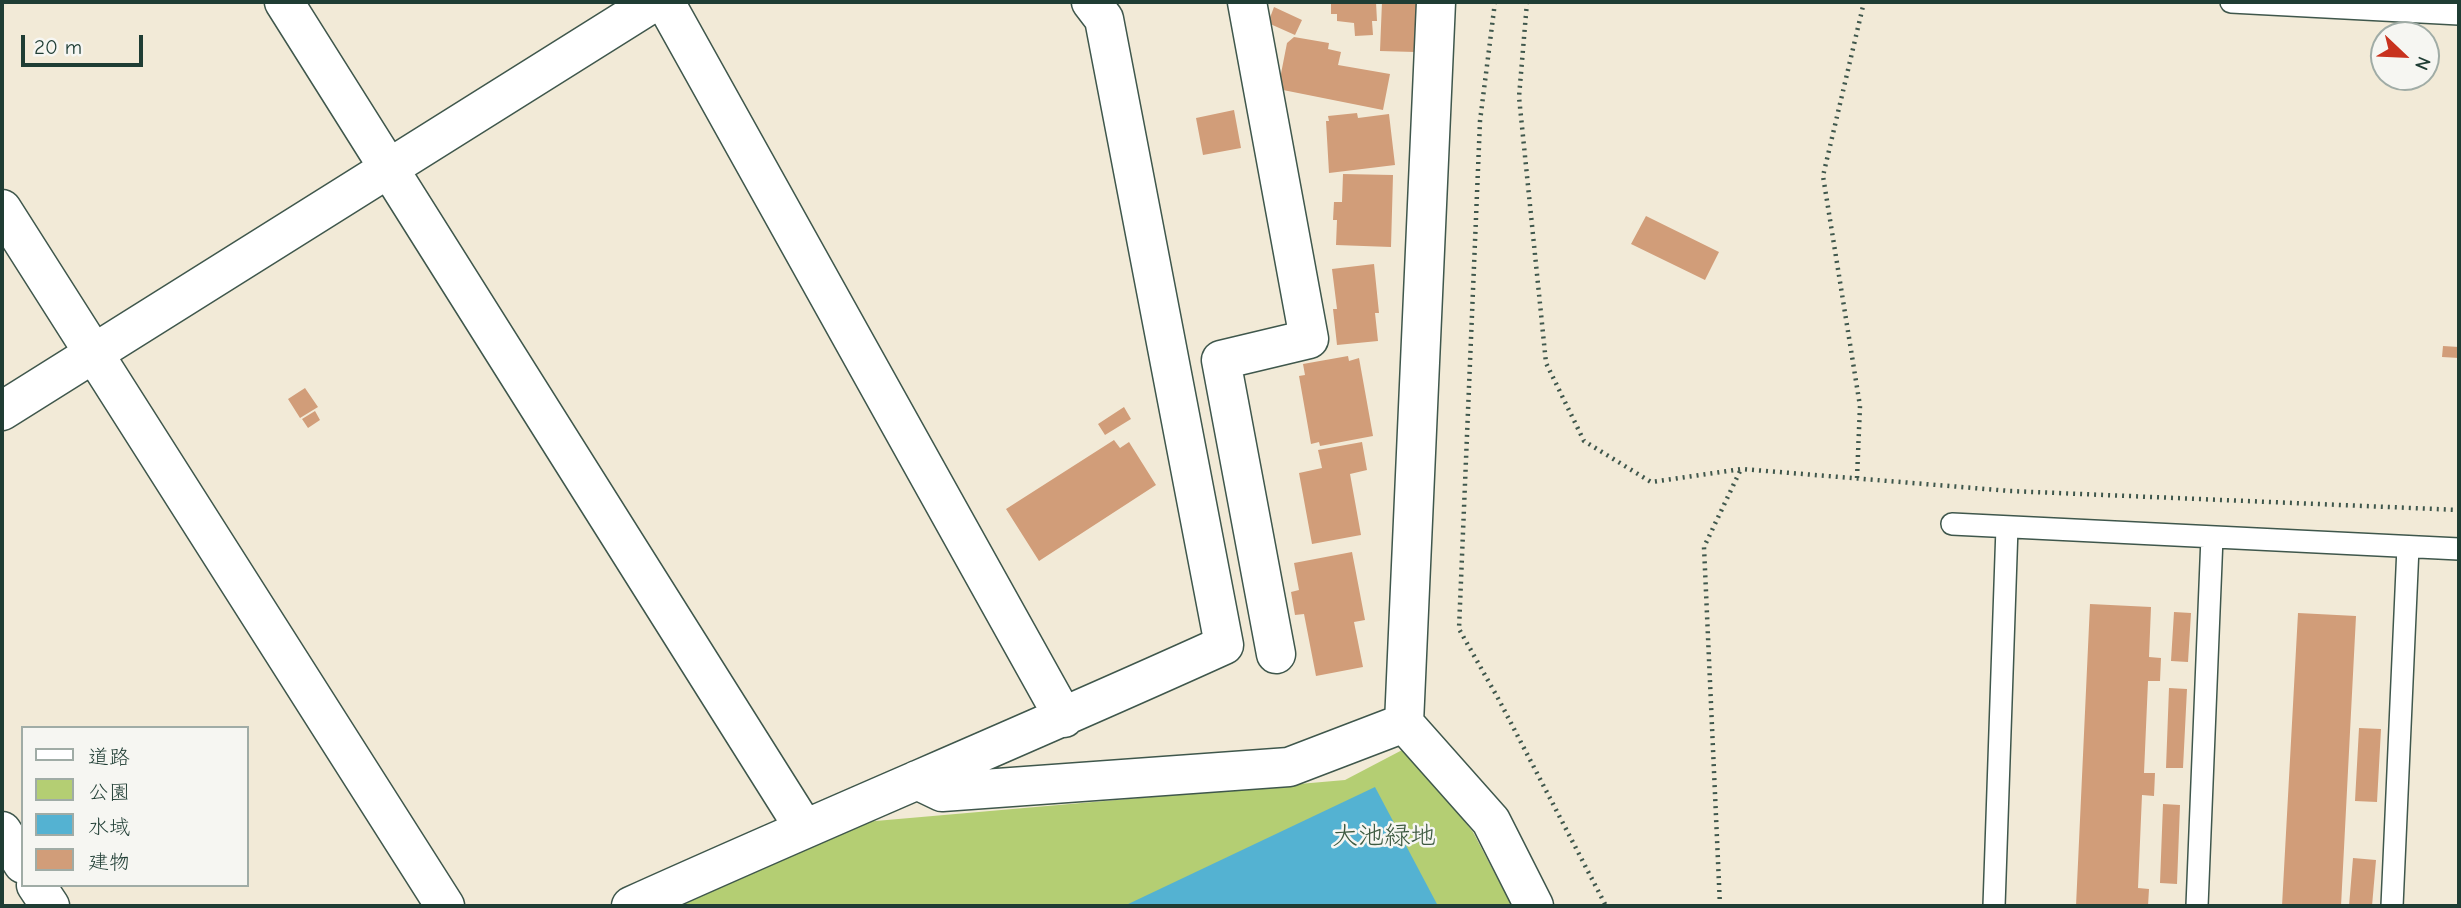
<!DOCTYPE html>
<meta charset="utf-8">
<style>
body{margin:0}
#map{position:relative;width:2461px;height:908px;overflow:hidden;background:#f2ead7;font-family:"Comic Neue","Klee One",sans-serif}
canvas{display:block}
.frame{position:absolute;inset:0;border:4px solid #1f3d34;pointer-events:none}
.legend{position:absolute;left:21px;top:726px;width:228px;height:161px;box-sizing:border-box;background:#f6f6f2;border:2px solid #a0aca6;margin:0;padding:9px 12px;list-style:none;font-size:21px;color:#1f3d34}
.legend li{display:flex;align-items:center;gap:14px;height:35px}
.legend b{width:35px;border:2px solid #a0aca6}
.north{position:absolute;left:2370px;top:21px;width:70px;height:70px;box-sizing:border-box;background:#f6f6f2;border:2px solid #a0aca6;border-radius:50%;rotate:113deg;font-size:19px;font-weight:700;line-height:28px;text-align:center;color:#1f3d34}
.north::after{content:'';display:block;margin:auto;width:24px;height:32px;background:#c8321e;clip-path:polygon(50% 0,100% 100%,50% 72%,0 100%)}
.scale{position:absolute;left:21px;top:35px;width:122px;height:32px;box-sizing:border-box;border:4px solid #1f3d34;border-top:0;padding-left:9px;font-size:21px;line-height:24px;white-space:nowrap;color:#1f3d34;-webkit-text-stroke:5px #f6f6f2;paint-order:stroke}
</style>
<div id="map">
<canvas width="2461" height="908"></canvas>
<div class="frame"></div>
<ul class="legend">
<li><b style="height:9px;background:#fff"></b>道路</li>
<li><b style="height:19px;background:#b4ce73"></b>公園</li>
<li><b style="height:19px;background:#54b2d2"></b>水域</li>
<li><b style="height:19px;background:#d19d79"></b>建物</li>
</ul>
<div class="north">N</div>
<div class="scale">20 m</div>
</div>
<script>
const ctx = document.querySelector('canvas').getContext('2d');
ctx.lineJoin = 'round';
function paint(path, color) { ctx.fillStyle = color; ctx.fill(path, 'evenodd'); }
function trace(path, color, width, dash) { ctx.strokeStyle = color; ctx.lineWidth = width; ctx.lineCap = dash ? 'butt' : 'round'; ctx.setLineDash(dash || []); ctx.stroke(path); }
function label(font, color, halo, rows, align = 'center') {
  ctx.font = font + ' "Comic Neue","Klee One",sans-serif'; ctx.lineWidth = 5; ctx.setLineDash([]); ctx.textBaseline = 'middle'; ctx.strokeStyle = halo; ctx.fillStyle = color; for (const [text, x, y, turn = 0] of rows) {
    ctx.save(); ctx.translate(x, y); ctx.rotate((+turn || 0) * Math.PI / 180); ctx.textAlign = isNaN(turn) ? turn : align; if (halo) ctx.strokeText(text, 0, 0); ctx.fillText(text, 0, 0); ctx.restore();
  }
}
paint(new Path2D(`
 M 1406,748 L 1473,832 L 1512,906 L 675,906 L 864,822 L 1345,780 Z`), '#b4ce73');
paint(new Path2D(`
 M 1375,787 L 1438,906 L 1124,906 Z`), '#54b2d2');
paint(new Path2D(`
 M 1331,2 L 1376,2 L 1377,21 L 1372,21 L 1373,35 L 1355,36 L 1354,23 L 1337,21 L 1337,14 L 1331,14 Z
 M 1382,2 L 1417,2 L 1415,52 L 1380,51 Z
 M 1274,7 L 1302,20 L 1295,35 L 1268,23 Z
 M 1294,37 L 1329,43 L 1328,49 L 1341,52 L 1338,65 L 1390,74 L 1383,110 L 1278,89 L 1287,43 Z
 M 1234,110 L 1241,148 L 1203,155 L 1196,118 Z
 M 1357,113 L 1358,118 L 1389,114 L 1395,165 L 1329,173 L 1326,121 L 1329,121 L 1328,116 Z
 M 1343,174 L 1393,175 L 1391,247 L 1336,245 L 1337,220 L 1333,220 L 1334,202 L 1342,202 Z
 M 1646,216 L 1719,252 L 1705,280 L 1631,244 Z
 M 1374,264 L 1379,313 L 1375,313 L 1378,341 L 1337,345 L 1333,309 L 1337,309 L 1332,269 Z
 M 2443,346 L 2459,347 L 2459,358 L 2442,357 Z
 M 1348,356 L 1349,361 L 1359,358 L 1373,436 L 1320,446 L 1319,442 L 1311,444 L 1299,376 L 1305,375 L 1303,364 Z
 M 305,388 L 318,407 L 300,418 L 288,399 Z
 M 1124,407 L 1131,419 L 1105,435 L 1098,424 Z
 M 315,411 L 320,420 L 308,428 L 302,419 Z
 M 1114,440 L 1120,448 L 1129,442 L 1156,485 L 1039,561 L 1006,509 Z
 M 1362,442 L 1367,470 L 1350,474 L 1361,535 L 1312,544 L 1299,473 L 1322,468 L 1318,450 Z
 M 1352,552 L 1365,620 L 1354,622 L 1363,667 L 1316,676 L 1304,614 L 1295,615 L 1291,592 L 1299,590 L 1294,563 Z
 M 2090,604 L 2151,607 L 2149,657 L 2161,658 L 2160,681 L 2148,681 L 2144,773 L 2155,773 L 2154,796 L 2142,795 L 2138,888 L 2149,889 L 2148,906 L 2076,906 Z
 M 2174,612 L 2191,613 L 2188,662 L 2171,661 Z
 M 2298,613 L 2356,616 L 2341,906 L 2282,906 Z
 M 2169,688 L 2187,689 L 2183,768 L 2166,768 Z
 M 2359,728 L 2381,729 L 2377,802 L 2355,801 Z
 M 2163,804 L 2180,805 L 2177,884 L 2160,883 Z
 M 2353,858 L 2376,860 L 2372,906 L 2349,906 Z`), '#d19d79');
const service = new Path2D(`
 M 2231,2 L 2459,14
 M 1952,524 L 2459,549
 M 1994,906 L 2007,527
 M 2197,906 L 2212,537
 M 2392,906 L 2408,547`);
const minor = new Path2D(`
 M 284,2 L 804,828
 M 665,2 L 1064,718
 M 1247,2 L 1309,339 L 1221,360 L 1276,654
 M 1436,2 L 1404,723 L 1491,821 L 1534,906
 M 2,209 L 445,906
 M 2,411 L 654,2
 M 917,780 L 942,792 L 1289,767 L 1404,723
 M 2,831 L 23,864
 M 36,885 L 50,906
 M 631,906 C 828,817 1028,734 1224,645 L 1104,19 L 1091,2`);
trace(service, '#3f574c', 24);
trace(minor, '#3f574c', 41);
trace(new Path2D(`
 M 1495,2 L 1480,121 L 1459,629 L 1499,700 L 1606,906
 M 1527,2 L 1519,97 L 1546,363 L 1584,441 L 1651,482 L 1742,469 L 2010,491 L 2459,510
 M 1857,478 L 1860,406 L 1823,176 L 1864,2
 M 1720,906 L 1704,547 L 1741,469`), '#3f574c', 4.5, [2, 5]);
trace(service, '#fff', 21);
trace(minor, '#fff', 38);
label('26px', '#3d5a41', '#f6f6f2', [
 ["大池緑地",1384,837]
]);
</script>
